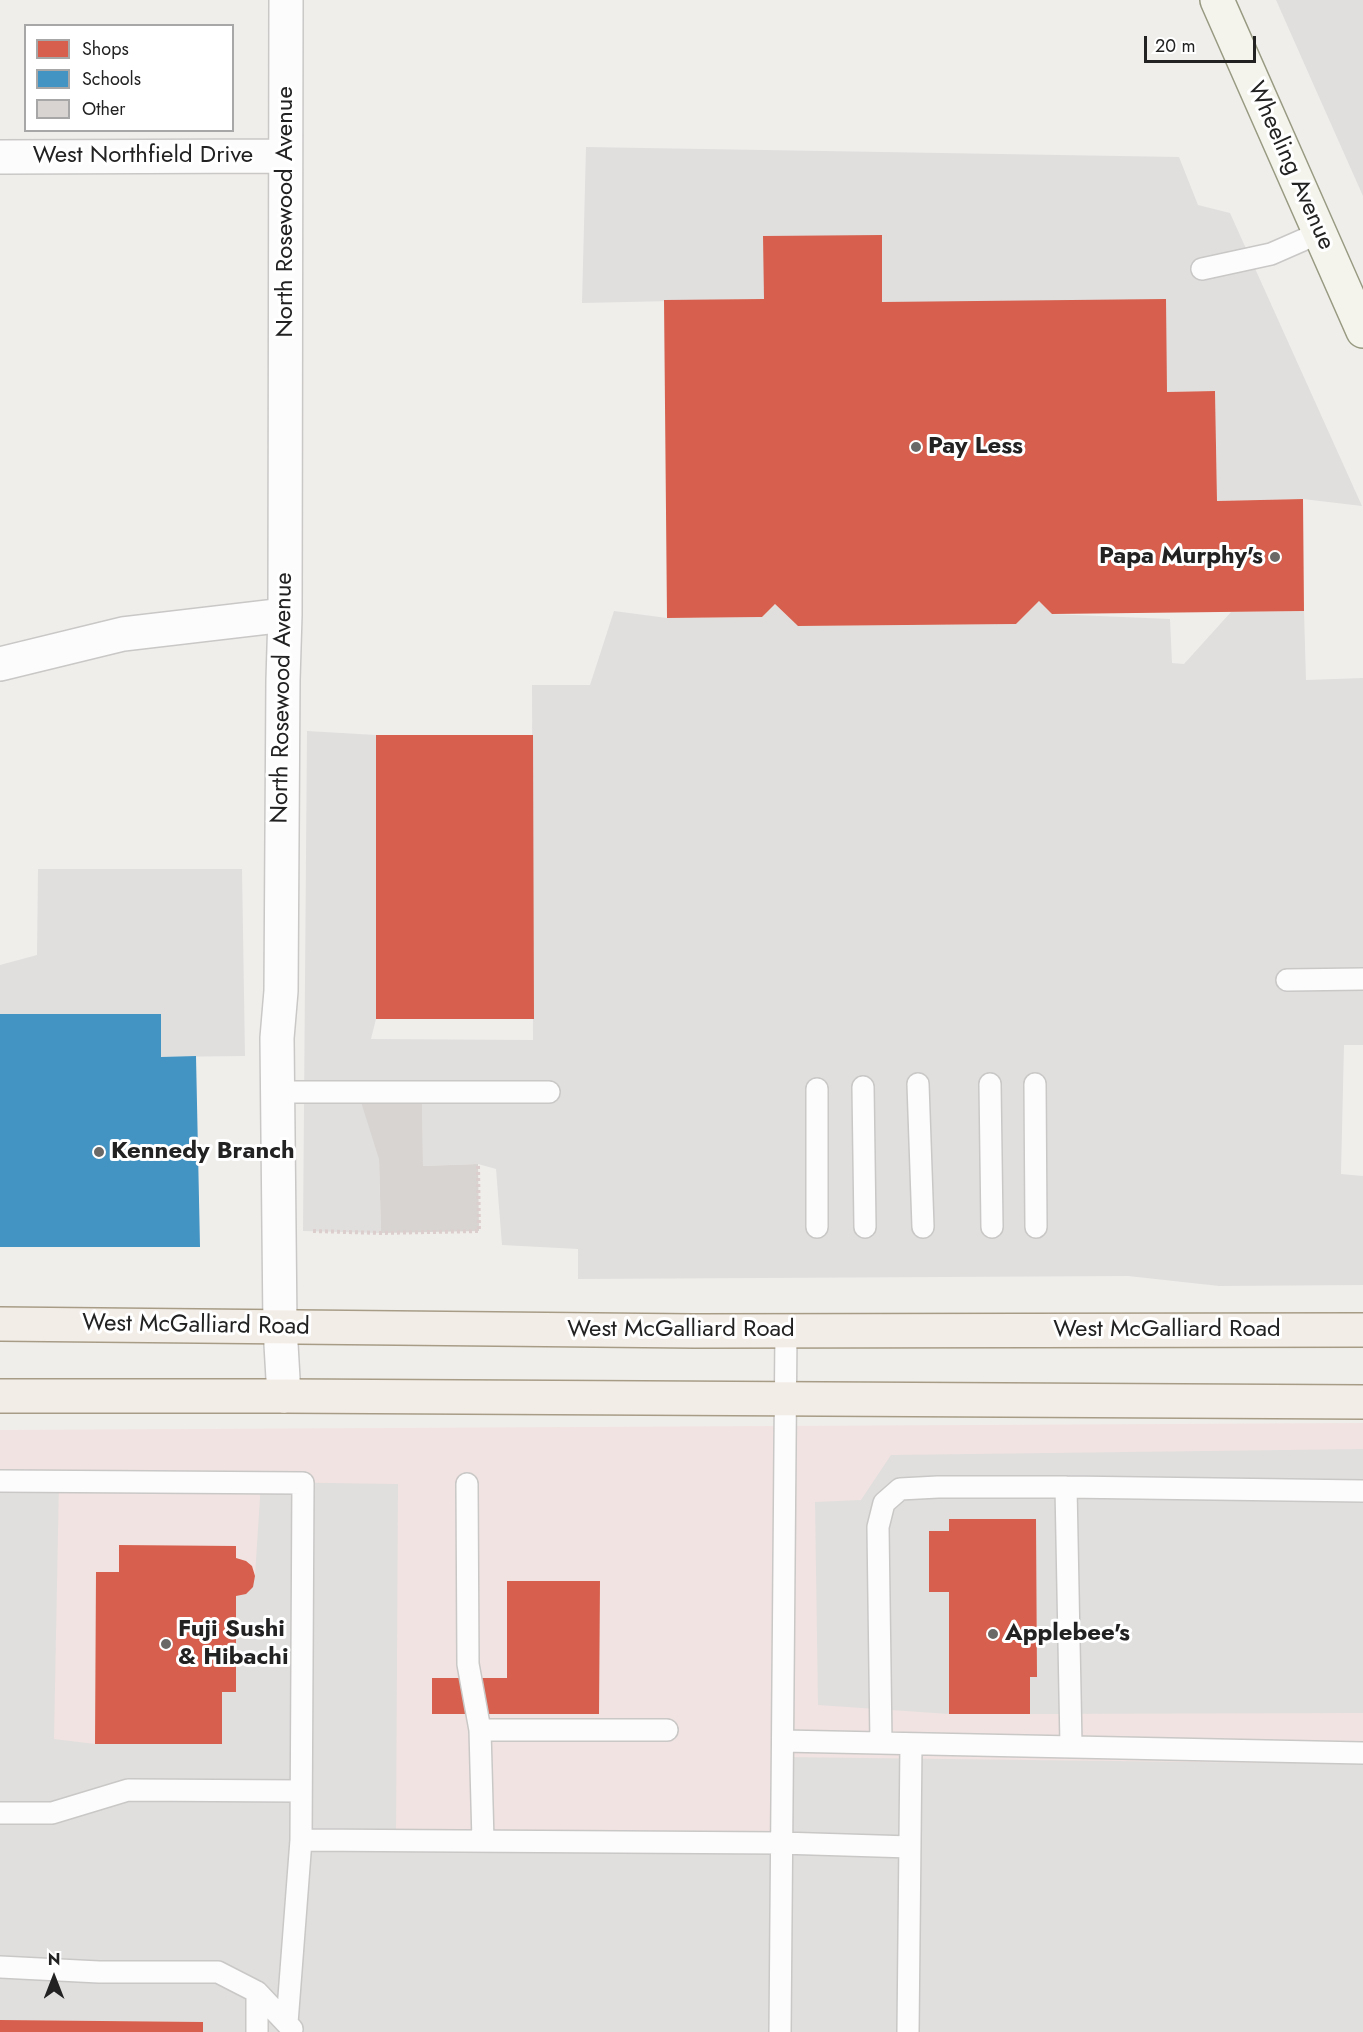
<!DOCTYPE html>
<style>
body{margin:0}
#map{position:relative;width:1363px;height:2032px;overflow:hidden;background:#f0eeeb;font-family:Jost,sans-serif}
canvas{display:block}
.legend{position:absolute;left:24px;top:24px;width:210px;height:108px;box-sizing:border-box;background:#fff;border:2px solid #a7a7a7;margin:0;padding:8px 10px;list-style:none;font-size:18px;color:#222}
.legend li{display:flex;align-items:center;gap:12px;height:30px}
.legend b{width:30px;border:2px solid #a7a7a7}
.north{position:absolute;left:24px;top:1948px;width:60px;height:60px;-webkit-text-stroke:4px #fff;paint-order:stroke;rotate:0deg;font-size:16px;font-weight:700;line-height:24px;text-align:center;color:#222}
.north::after{content:'';display:block;margin:auto;width:21px;height:27px;background:#222;clip-path:polygon(50% 0,100% 100%,50% 72%,0 100%)}
.scale{position:absolute;left:1144px;top:36px;width:112px;height:27px;box-sizing:border-box;border:3px solid #222;border-top:0;padding-left:8px;font-size:18px;line-height:21px;white-space:nowrap;color:#222;-webkit-text-stroke:4px #fff;paint-order:stroke}
</style>
<div id="map">
<canvas width="1363" height="2032"></canvas>
<ul class="legend">
<li><b style="height:16px;background:#d6604d"></b>Shops</li>
<li><b style="height:16px;background:#4393c3"></b>Schools</li>
<li><b style="height:16px;background:#d7d4d2"></b>Other</li>
</ul>
<div class="north">N</div>
<div class="scale">20 m</div>
</div>
<script>
const ctx = document.querySelector('canvas').getContext('2d');
ctx.lineJoin = 'round';
function paint(path, color) { ctx.fillStyle = color; ctx.fill(path, 'evenodd'); }
function trace(path, color, width, dash) { ctx.strokeStyle = color; ctx.lineWidth = width; ctx.lineCap = dash ? 'butt' : 'round'; ctx.setLineDash(dash || []); ctx.stroke(path); }
function label(font, color, halo, rows, align = 'center') {
  ctx.font = font + ' Jost,sans-serif'; ctx.lineWidth = 6; ctx.setLineDash([]); ctx.textBaseline = 'middle'; ctx.strokeStyle = halo; ctx.fillStyle = color; for (const [text, x, y, turn = 0] of rows) {
    ctx.save(); ctx.translate(x, y); ctx.rotate((+turn || 0) * Math.PI / 180); ctx.textAlign = isNaN(turn) ? turn : align; if (halo) ctx.strokeText(text, 0, 0); ctx.fillText(text, 0, 0); ctx.restore();
  }
}
paint(new Path2D(`
 M 1363,1423 L 1363,2032 L 0,2032 L 0,1430 Z`), '#f1e3e1');
paint(new Path2D(`
 M 1276,0 L 1363,0 L 1363,196 L 1315,88 Z
 M 586,147 L 1179,157 L 1198,205 L 1230,213 L 1362,506 L 1303,499 L 1217,501 L 1215,391 L 1167,392 L 882,302 L 764,299 L 582,303 Z
 M 1039,601 L 1052,614 L 1170,619 L 1172,663 L 1184,664 L 1231,612 L 1304,611 L 1306,680 L 1363,678 L 1363,1045 L 1344,1045 L 1341,1174 L 1363,1176 L 1363,1285 L 1219,1286 L 1128,1276 L 578,1279 L 578,1249 L 502,1245 L 496,1169 L 478,1164 L 423,1166 L 422,1082 L 379,1159 L 381,1233 L 303,1231 L 307,731 L 376,735 L 376,1019 L 371,1039 L 533,1040 L 532,685 L 590,685 L 614,611 L 667,618 L 762,617 L 775,604 L 798,626 L 1016,624 Z
 M 38,869 L 242,869 L 245,1056 L 161,1057 L 160,1014 L 0,1014 L 0,965 L 37,955 Z
 M 1363,1449 L 1363,1713 L 1030,1714 L 1030,1677 L 1037,1677 L 1036,1519 L 949,1519 L 949,1531 L 929,1532 L 929,1591 L 949,1592 L 949,1714 L 818,1705 L 815,1502 L 861,1500 L 891,1455 Z
 M 0,1481 L 59,1481 L 54,1739 L 95,1744 L 222,1744 L 222,1692 L 236,1692 L 236,1596 L 252,1587 L 255,1576 L 261,1482 L 398,1484 L 396,1840 L 781,1843 L 782,1757 L 1363,1764 L 1363,2032 L 203,2032 L 203,2022 L 0,2020 Z`), '#e0dfde');
paint(new Path2D(`
 M 882,235 L 882,302 L 1166,299 L 1167,392 L 1215,391 L 1217,501 L 1303,499 L 1304,611 L 1052,614 L 1039,601 L 1016,624 L 798,626 L 775,604 L 762,617 L 667,618 L 664,300 L 764,299 L 763,236 Z
 M 376,735 L 533,735 L 534,1019 L 376,1019 Z
 M 949,1519 L 1036,1519 L 1037,1677 L 1030,1677 L 1030,1714 L 949,1714 L 949,1592 L 929,1592 L 929,1531 L 949,1531 Z
 M 119,1545 L 236,1546 L 236,1558 L 246,1561 L 252,1566 L 255,1576 L 253,1587 L 246,1594 L 236,1596 L 236,1692 L 222,1692 L 222,1744 L 95,1744 L 96,1572 L 119,1572 Z
 M 507,1581 L 600,1581 L 599,1714 L 432,1714 L 432,1678 L 507,1678 Z
 M 0,2020 L 203,2022 L 203,2032 L 0,2032 Z`), '#d6604d');
paint(new Path2D(`
 M 0,1014 L 161,1014 L 161,1057 L 196,1056 L 200,1247 L 0,1247 Z`), '#4393c3');
paint(new Path2D(`
 M 422,1082 L 423,1166 L 478,1164 L 479,1231 L 381,1233 L 379,1159 L 355,1083 Z`), '#d7d4d2');
const service = new Path2D(`
 M 1202,269 L 1271,254 L 1319,233
 M 1287,980 L 1363,979
 M 918,1084 L 923,1227
 M 990,1084 L 992,1227
 M 1035,1084 L 1036,1227
 M 863,1087 L 865,1227
 M 817,1089 L 817,1227
 M 278,1092 L 549,1092
 M 0,1481 L 303,1483 L 301,1840 L 287,2023
 M 467,1484 L 468,1664 L 480,1730 L 483,1841
 M 1066,1487 L 1071,1745
 M 480,1730 L 667,1730
 M 783,1741 L 1363,1753
 M 881,1743 L 878,1527 L 884,1503 L 900,1489 L 938,1487 L 1066,1487 L 1363,1491
 M 0,1813 L 52,1813 L 128,1790 L 301,1791
 M 301,1840 L 781,1843 L 910,1847
 M 0,1967 L 99,1972 L 218,1972 L 257,1992 L 292,2029
 M 257,2032 L 257,1992
 M 780,2032 L 786,1331
 M 908,2032 L 911,1744`);
const minor = new Path2D(`
 M 0,157 L 285,156
 M 0,664 L 123,634 L 285,615
 M 284,1396 L 280,1327 L 277,1038 L 281,991 L 283,680 L 285,615 L 286,0`);
const secondary = new Path2D(`
 M 1217,0 L 1363,331`);
const primary = new Path2D(`
 M 0,1324 L 694,1331 L 1363,1330
 M 0,1396 L 284,1396 L 1363,1402`);
trace(service, '#c9c8c7', 24);
trace(minor, '#c9c8c7', 36);
trace(secondary, '#999a82', 36);
trace(primary, '#a79c86', 36);
trace(new Path2D(`
 M 313,1231 L 381,1233 L 479,1231 L 478,1164`), '#dccecd', 4, [3, 3]);
trace(service, '#fdfcfc', 21);
trace(minor, '#fdfcfc', 33);
trace(secondary, '#f4f4ed', 33);
trace(primary, '#f3ede7', 33);
for (const [x, y, r, color] of [
 [916,447,6,"#6a6968"],
 [1275,557,6,"#6a6968"],
 [99,1152,6,"#6a6968"],
 [993,1634,6,"#6a6968"],
 [166,1644,6,"#6a6968"]
]) { const dot = new Path2D(); dot.arc(x, y, r, 0, 2 * Math.PI); ctx.fillStyle = color; ctx.fill(dot); trace(dot, '#fff', 2); }
label('24px', '#222', '#fff', [
 ["West Northfield Drive",143,156],
 ["Wheeling Avenue",1290,166,66],
 ["North Rosewood Avenue",286,212,-90],
 ["North Rosewood Avenue",283,698,-89],
 ["West McGalliard Road",196,1326,1],
 ["West McGalliard Road",681,1330],
 ["West McGalliard Road",1167,1330]
]);
label('bold 24px', '#222', '#fff', [
 ["Pay Less",928,447],
 ["Papa Murphy's",1263,557,"right"],
 ["Kennedy Branch",111,1152],
 ["Fuji Sushi",178,1630],
 ["& Hibachi",178,1658],
 ["Applebee's",1005,1634]
], 'left');
</script>
